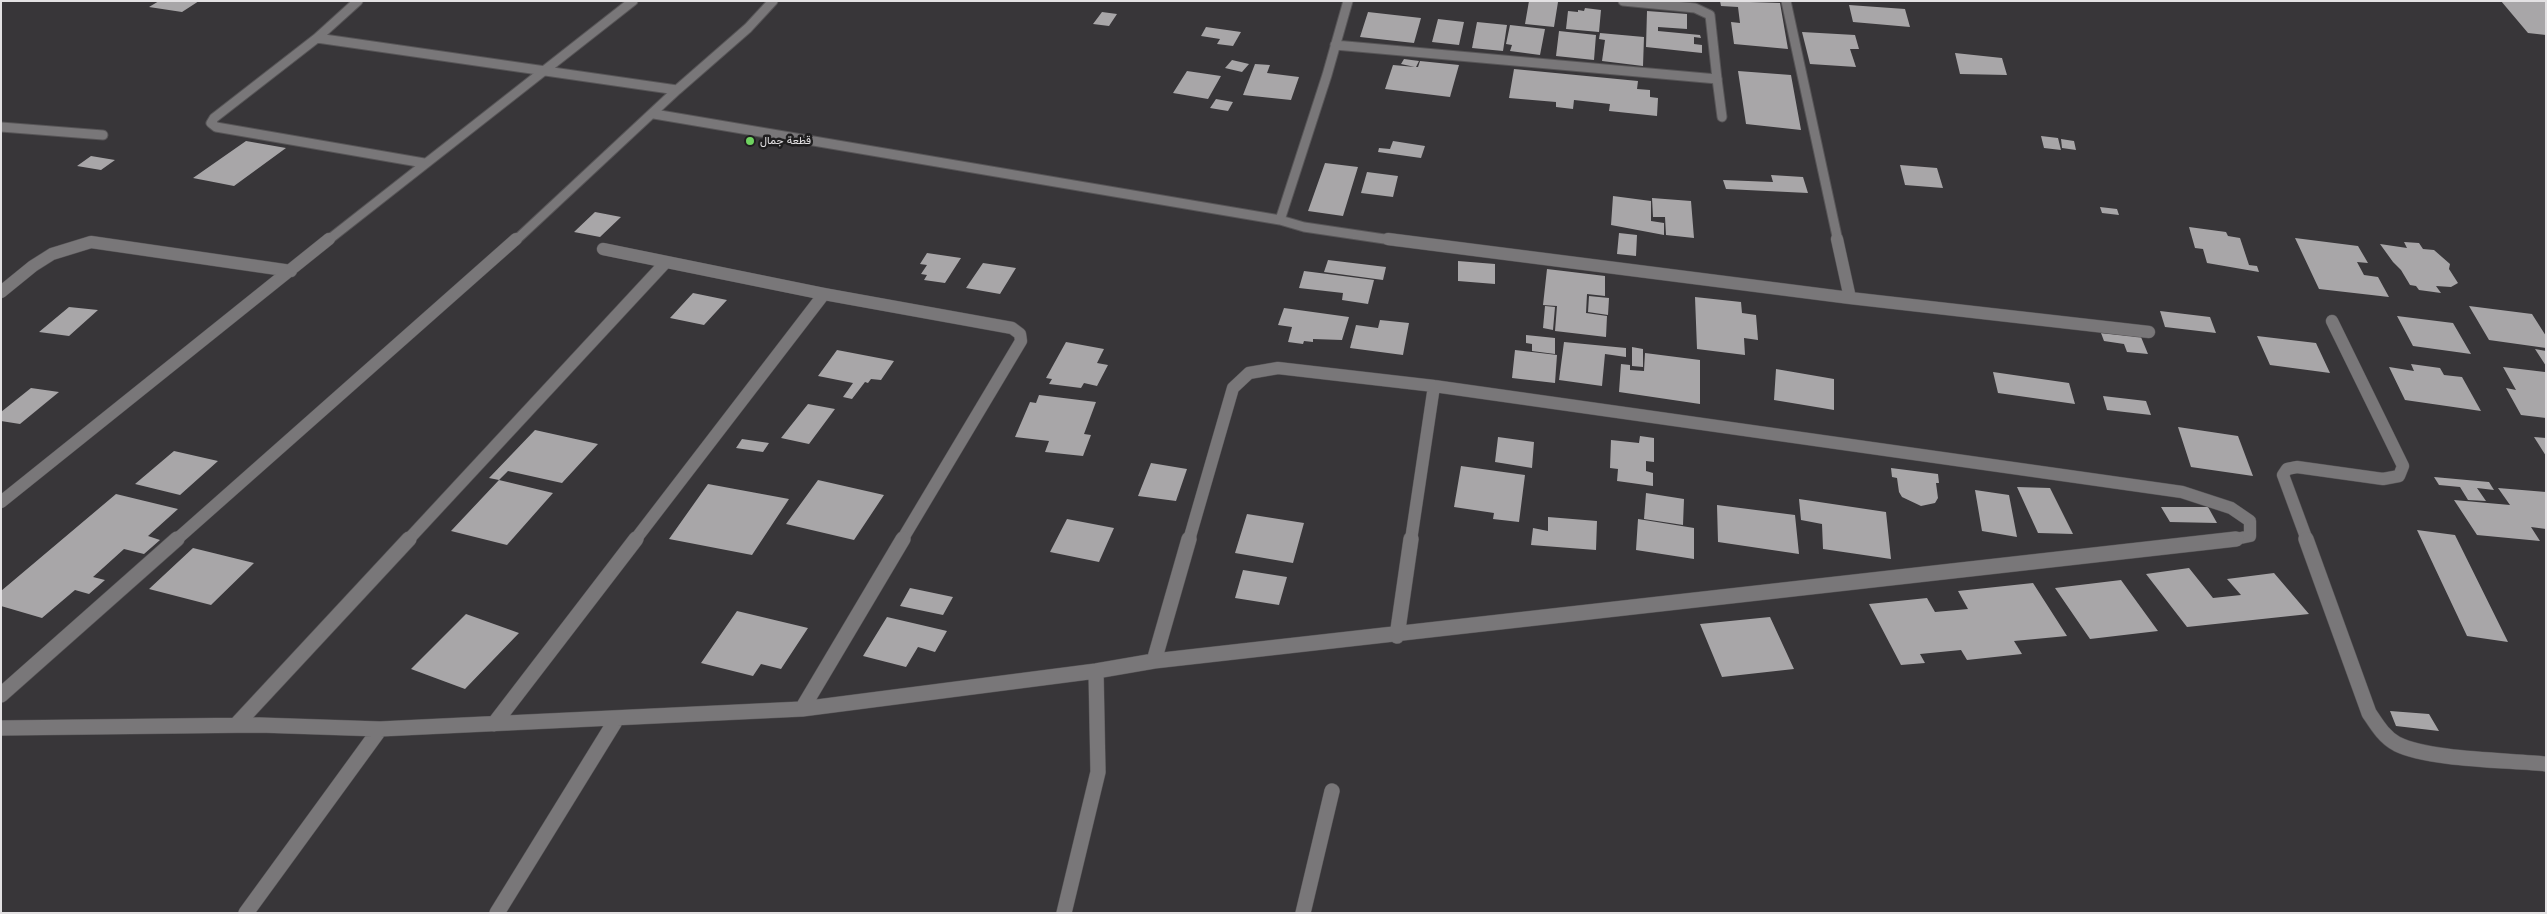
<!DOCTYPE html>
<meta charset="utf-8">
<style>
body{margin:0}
#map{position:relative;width:2547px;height:914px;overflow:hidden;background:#383639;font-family:Inter,sans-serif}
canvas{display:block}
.frame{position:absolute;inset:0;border:2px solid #e3e1e3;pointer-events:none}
</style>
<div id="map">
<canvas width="2547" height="914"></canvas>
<div class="frame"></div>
</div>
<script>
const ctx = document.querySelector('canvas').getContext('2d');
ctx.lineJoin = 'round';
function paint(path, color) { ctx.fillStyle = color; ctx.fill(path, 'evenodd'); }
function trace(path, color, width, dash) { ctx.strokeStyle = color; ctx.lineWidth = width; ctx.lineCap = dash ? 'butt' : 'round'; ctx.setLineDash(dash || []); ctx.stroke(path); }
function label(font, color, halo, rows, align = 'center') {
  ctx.font = font + ' Inter,Vazirmatn,sans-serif'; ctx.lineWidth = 5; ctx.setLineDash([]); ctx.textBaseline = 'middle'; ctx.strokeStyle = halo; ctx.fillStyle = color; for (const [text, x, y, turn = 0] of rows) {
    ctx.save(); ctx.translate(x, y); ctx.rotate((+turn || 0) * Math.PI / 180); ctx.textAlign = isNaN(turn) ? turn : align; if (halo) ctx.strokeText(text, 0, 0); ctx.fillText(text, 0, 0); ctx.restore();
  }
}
paint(new Path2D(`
 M 159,1 L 199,1 L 182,12 L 149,7 Z
 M 1529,1 L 1558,2 L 1554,27 L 1525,24 Z
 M 1720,1 L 1780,3 L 1788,49 L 1734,44 L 1731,22 L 1740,23 L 1738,7 L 1721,6 Z
 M 2501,1 L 2546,1 L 2546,35 L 2528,33 Z
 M 1849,5 L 1905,9 L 1910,27 L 1853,22 Z
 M 1585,8 L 1601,10 L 1599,32 L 1566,29 L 1568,11 L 1578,12 L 1578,10 L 1584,11 Z
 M 1647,11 L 1687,14 L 1687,29 L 1658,27 L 1658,31 L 1700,35 L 1701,38 L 1694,37 L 1694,44 L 1702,45 L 1702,53 L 1646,47 Z
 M 1102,12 L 1117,14 L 1109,26 L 1093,24 Z
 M 1368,12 L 1421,18 L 1414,43 L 1360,37 Z
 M 1438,19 L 1464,22 L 1459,45 L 1432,42 Z
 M 1477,22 L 1507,25 L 1503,51 L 1472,48 Z
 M 1510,25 L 1545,29 L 1540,55 L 1510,51 L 1512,45 L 1506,44 Z
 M 1206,27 L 1241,32 L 1233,46 L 1217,44 L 1220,39 L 1201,36 Z
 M 1559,31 L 1596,35 L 1594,60 L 1556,56 Z
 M 1802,32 L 1855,35 L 1859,49 L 1850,49 L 1856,67 L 1810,64 Z
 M 1600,33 L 1644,37 L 1643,66 L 1602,61 L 1605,40 L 1599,39 Z
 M 1955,53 L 2002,58 L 2007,75 L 1960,74 Z
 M 1404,59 L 1419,61 L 1416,67 L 1418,67 L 1420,61 L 1459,65 L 1450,97 L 1385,89 L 1393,65 L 1415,67 L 1401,64 Z
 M 1232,60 L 1249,64 L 1242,72 L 1225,68 Z
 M 1255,64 L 1270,65 L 1267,73 L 1299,77 L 1291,100 L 1243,95 Z
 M 1514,69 L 1638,81 L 1637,89 L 1650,90 L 1650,97 L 1658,98 L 1657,116 L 1609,111 L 1610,104 L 1574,100 L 1573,109 L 1556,107 L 1556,102 L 1509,98 Z
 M 1187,71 L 1221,76 L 1208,99 L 1173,93 Z
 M 1738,71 L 1791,75 L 1801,130 L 1746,124 Z
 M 1216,99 L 1233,102 L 1228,111 L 1210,108 Z
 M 2041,136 L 2058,138 L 2061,150 L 2044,148 Z
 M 2061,139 L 2074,141 L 2076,150 L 2062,148 Z
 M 246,141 L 286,148 L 234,186 L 193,178 Z
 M 1393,141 L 1425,146 L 1421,158 L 1378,152 L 1379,148 L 1390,149 Z
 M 91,156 L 115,160 L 101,170 L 77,166 Z
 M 1325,163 L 1358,167 L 1343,216 L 1308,211 Z
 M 1900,165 L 1937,168 L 1943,188 L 1905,185 Z
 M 1367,172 L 1398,176 L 1393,197 L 1361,193 Z
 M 1771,175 L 1803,177 L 1808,193 L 1726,189 L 1723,180 L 1773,182 Z
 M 1613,196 L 1651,201 L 1651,221 L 1664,223 L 1664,235 L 1611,225 Z
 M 1652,198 L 1691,201 L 1694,238 L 1666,235 L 1665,217 L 1653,217 Z
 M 2100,207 L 2117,209 L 2119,215 L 2102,213 Z
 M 595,212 L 621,217 L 600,237 L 574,232 Z
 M 2189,227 L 2226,232 L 2228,236 L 2240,238 L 2249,265 L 2257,266 L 2259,272 L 2207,263 L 2203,249 L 2195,248 Z
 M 1619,233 L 1637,235 L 1636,256 L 1617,254 Z
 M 2295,238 L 2358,246 L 2368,263 L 2357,262 L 2364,275 L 2378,277 L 2389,297 L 2319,289 Z
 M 2404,242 L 2419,243 L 2423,249 L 2434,250 L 2450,264 L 2449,269 L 2458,283 L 2451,287 L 2436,286 L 2441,293 L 2419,290 L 2416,286 L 2410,285 L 2401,270 L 2393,262 L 2380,244 L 2407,248 Z
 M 927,253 L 961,258 L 945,283 L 924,280 L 927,275 L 921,274 L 927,265 L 920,264 Z
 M 1328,260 L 1386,267 L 1383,280 L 1324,272 Z
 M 1458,261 L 1495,264 L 1495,284 L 1458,281 Z
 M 983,263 L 1016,268 L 1000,294 L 966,288 Z
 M 1547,269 L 1605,276 L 1605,296 L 1587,294 L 1586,313 L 1607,316 L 1606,337 L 1555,331 L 1557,306 L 1543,305 Z
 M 1304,271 L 1374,280 L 1368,304 L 1342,300 L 1343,293 L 1299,288 Z
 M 693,293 L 727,300 L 704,325 L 670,318 Z
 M 1589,296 L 1609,298 L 1608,315 L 1588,312 Z
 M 1695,297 L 1741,302 L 1742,313 L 1756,315 L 1758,340 L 1744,338 L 1745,355 L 1697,349 Z
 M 1545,306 L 1555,307 L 1553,330 L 1543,328 Z
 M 2469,306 L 2532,314 L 2546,336 L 2546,348 L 2489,340 Z
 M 69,307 L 98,310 L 69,336 L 39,332 Z
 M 1284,308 L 1349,317 L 1342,340 L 1313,339 L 1313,342 L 1304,341 L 1303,344 L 1288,342 L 1292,327 L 1278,325 Z
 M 2160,311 L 2210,317 L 2216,333 L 2165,327 Z
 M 2397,316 L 2453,323 L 2471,354 L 2413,346 Z
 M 1380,320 L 1409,323 L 1403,355 L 1350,348 L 1356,325 L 1378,328 Z
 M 2101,333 L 2141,337 L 2148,354 L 2127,352 L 2124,344 L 2104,341 Z
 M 1526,335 L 1555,338 L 1555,354 L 1532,351 L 1532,344 L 1526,343 Z
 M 2257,336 L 2316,343 L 2330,373 L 2270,365 Z
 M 1066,342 L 1104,349 L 1097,363 L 1108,365 L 1097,386 L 1084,383 L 1081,388 L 1049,384 L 1052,379 L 1046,378 Z
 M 1564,342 L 1626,348 L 1626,357 L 1605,354 L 1602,386 L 1559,380 Z
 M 1632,347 L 1643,349 L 1643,367 L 1632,366 Z
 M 2535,349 L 2546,351 L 2546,366 Z
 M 837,350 L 884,359 L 894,361 L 881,380 L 871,379 L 868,383 L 865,382 L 852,399 L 843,397 L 853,383 L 818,376 Z
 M 1515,350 L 1557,355 L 1555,383 L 1512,378 Z
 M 1645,353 L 1700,360 L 1700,404 L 1619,392 L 1621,364 L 1630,365 L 1630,370 L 1644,371 Z
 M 2411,364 L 2440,368 L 2444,375 L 2462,377 L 2481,411 L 2405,400 L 2389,367 L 2414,371 Z
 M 2503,367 L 2545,372 L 2546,418 L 2521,415 L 2506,388 L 2516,390 Z
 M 1776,369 L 1834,379 L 1834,410 L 1774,400 Z
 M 1993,372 L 2069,383 L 2075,404 L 1998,393 Z
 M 31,388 L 59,392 L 20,424 L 1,421 L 1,412 Z
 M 1039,395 L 1096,402 L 1084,434 L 1091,435 L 1083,456 L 1045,452 L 1049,441 L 1015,437 L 1030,402 L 1036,403 Z
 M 2103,396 L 2146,401 L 2151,415 L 2107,410 Z
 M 808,404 L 835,409 L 809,444 L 781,438 Z
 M 2178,427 L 2238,436 L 2253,476 L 2191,467 Z
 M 535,430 L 598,444 L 562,483 L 508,471 L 499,480 L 489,478 Z
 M 1640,436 L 1654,438 L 1654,462 L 1646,461 L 1646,471 L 1653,473 L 1653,486 L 1617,481 L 1618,469 L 1610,468 L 1611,440 L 1639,443 Z
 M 1498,437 L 1534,442 L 1532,468 L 1495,462 Z
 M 2534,437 L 2546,438 L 2546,456 Z
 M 742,439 L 769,443 L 763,452 L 736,448 Z
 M 174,451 L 218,461 L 180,495 L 135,484 Z
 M 1151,463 L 1187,469 L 1176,501 L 1138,496 Z
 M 1461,466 L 1525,475 L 1519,522 L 1493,519 L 1494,513 L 1454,507 Z
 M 1891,468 L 1938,474 L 1939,483 L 1936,483 L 1938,498 L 1935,503 L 1921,506 L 1902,497 L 1899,492 L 1897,478 L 1892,477 Z
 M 2434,477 L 2489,482 L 2494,490 L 2477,488 L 2486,501 L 2468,500 L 2460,487 L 2439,485 Z
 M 499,480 L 553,493 L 507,545 L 451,531 Z
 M 818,480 L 884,495 L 854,540 L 786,524 Z
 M 708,484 L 789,499 L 752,555 L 669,539 Z
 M 2017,487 L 2050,488 L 2073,534 L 2038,533 Z
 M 2498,488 L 2546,492 L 2546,529 L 2531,527 L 2540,541 L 2477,535 L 2454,500 L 2510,505 Z
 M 1975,490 L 2009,495 L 2017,537 L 1982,531 Z
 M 1646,493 L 1684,499 L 1683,525 L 1644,519 Z
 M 116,494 L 178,509 L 148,536 L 160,540 L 144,554 L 124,549 L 93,577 L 105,580 L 89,594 L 75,590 L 42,618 L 1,606 L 1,591 Z
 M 1799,499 L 1886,512 L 1891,559 L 1823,549 L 1822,524 L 1801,520 Z
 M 1717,505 L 1795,515 L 1799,554 L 1718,542 Z
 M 2161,507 L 2208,507 L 2217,523 L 2170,522 Z
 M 1247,514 L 1304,523 L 1293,563 L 1235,553 Z
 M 1548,517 L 1597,521 L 1596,550 L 1531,545 L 1533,528 L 1548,531 Z
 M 1067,519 L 1114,528 L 1099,562 L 1050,552 Z
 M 1638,519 L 1694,528 L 1694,559 L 1636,550 Z
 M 2417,530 L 2455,535 L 2508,642 L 2467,636 Z
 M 193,548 L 254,563 L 211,605 L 149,589 Z
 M 2189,568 L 2213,598 L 2241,595 L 2227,579 L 2274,573 L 2309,614 L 2187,627 L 2146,574 Z
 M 1243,570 L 1287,577 L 1279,605 L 1235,598 Z
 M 2121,580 L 2158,631 L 2090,639 L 2055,588 Z
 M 2033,583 L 2067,636 L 2014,641 L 2022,654 L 1967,660 L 1961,650 L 1920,654 L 1925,663 L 1901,665 L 1869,604 L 1927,598 L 1935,612 L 1968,609 L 1958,591 Z
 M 910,588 L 953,597 L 943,615 L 900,606 Z
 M 737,611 L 808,628 L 781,669 L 761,664 L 753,676 L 701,663 Z
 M 466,614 L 519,633 L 465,689 L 411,669 Z
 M 887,617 L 947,631 L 935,652 L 918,647 L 906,667 L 863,656 Z
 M 1770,617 L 1794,669 L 1722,677 L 1700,624 Z
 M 2390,711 L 2429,714 L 2439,731 L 2396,726 Z`), '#a8a6a8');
const service = new Path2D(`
 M 1717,79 L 1722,117`);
const minorFar2 = new Path2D(`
 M 1786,1 L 1838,241
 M 317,38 L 358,1
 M 1335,45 L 1717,79 L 1710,15 L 1695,8 L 1623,1
 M 654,114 L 1280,220 L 1304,227 L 1398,241
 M 1,127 L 103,135
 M 424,163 L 216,127 L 211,123 L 214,118 L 317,38 L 677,90
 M 1280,220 L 1327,75 L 1348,1
 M 327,241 L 633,1
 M 515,241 L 677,90 L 748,28 L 773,1`);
const minorFar1 = new Path2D(`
 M 1388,239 L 1850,298 L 2149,332
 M 1837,239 L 1850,298
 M 603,249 L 824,294 L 1012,328 L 1020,334 L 1021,341 L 902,540
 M 1,292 L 33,266 L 52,254 L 91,242 L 291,271
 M 1,502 L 329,239
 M 176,540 L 516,239
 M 408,540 L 666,262
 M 635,540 L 824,294
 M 1189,540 L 1233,388 L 1249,373 L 1278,368 L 1434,386 L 2182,492 L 2231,508 L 2250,521 L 2250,536 L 2231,540
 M 1411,540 L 1434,386
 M 2307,540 L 2283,475 L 2287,469 L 2297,467 L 2383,479 L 2399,476 L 2403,466 L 2332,321`);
const minor = new Path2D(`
 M 2306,539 L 2369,713 C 2377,725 2384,737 2397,744 C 2429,760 2508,760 2546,764
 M 1397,636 L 1411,539
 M 1154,661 L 1189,539
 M 1154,661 L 2236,539
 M 1,695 L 177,539
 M 802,709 L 903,539
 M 494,724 L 636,539
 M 236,725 L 409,539
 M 1,728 L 259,725 L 380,729 L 802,709 L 1096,671 L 1154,661
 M 246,913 L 380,729
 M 497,913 L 616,720
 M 1064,913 L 1098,772 L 1096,671
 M 1303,913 L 1332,791`);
trace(service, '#575557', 11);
trace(minorFar2, '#575557', 11);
trace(minorFar1, '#575557', 13);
trace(minor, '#575557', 16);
trace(service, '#797779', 9);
trace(minorFar2, '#797779', 9);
trace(minorFar1, '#797779', 12);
trace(minor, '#797779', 15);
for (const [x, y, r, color] of [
 [750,141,5,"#6fd360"]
]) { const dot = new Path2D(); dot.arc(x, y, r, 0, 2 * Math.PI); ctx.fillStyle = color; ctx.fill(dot); trace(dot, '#1f1e1f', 2); }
label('11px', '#e3e1e3', '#1f1e1f', [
 ["قطعة جمال",760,141]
], 'left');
</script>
